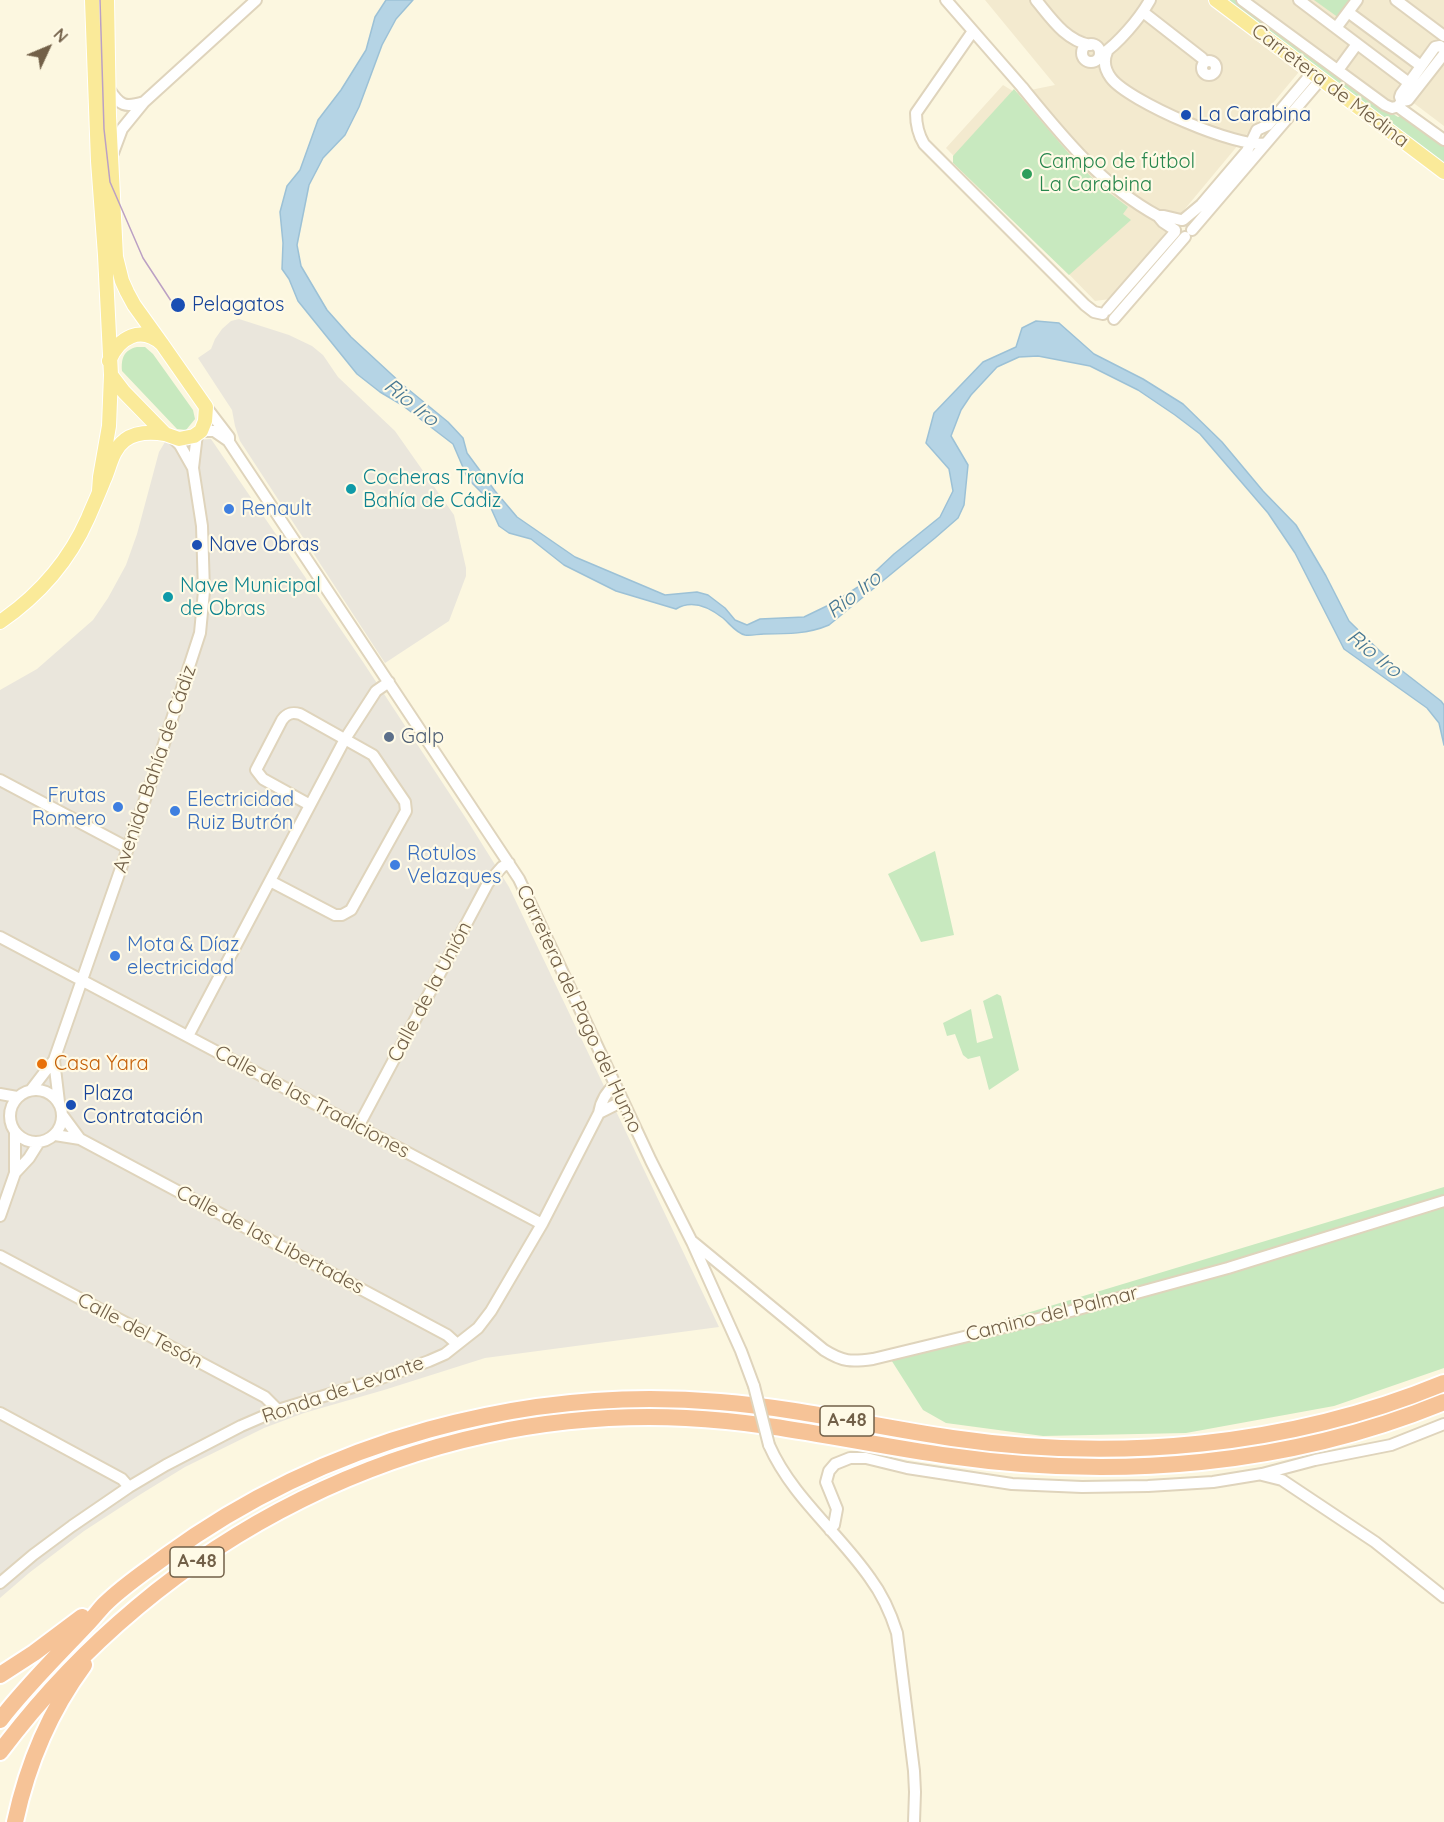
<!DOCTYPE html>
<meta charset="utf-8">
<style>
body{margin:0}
#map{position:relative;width:1444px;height:1822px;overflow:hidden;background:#fcf7e0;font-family:Quicksand,sans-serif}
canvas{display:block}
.north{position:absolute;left:18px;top:18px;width:60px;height:60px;-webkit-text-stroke:4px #fffae6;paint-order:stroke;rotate:46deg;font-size:16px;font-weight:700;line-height:24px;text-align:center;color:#726048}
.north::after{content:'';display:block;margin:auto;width:21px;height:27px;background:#726048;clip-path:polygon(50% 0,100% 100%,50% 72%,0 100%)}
</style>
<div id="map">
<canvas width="1444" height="1822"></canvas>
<div class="north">N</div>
</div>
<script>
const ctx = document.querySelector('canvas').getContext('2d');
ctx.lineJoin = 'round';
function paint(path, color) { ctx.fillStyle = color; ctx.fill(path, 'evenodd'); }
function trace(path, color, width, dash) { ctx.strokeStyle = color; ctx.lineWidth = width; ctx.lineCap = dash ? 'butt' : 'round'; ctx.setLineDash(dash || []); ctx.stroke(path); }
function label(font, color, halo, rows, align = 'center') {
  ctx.font = font + ' Quicksand,sans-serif'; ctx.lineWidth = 4.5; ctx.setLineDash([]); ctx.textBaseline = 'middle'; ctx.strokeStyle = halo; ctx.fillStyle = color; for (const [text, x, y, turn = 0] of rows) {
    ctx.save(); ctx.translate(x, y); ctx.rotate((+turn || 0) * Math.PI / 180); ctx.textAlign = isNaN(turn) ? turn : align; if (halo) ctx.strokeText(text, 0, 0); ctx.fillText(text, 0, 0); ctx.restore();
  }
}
paint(new Path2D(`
 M 985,0 L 1444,0 L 1444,126 L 1407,98 L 1390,102 L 1339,64 L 1303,67 L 1110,299 L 1095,301 L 946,148 L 1003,85 L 1016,93 L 1055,85 Z`), '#f3eacf');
paint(new Path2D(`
 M 239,319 L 289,335 L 312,346 L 323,355 L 338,377 L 395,431 L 454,515 L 466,568 L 466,576 L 449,621 L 385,663 L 240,441 L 235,426 L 232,410 L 198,358 L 211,349 L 215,339 L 222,329 L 231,321 Z
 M 211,439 L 363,662 L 467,820 L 509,887 L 719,1327 L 485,1358 L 384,1390 L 304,1413 L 264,1428 L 185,1467 L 141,1494 L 84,1531 L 29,1573 L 0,1598 L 0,690 L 37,669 L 93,620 L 108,598 L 126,565 L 137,534 L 159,452 L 165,442 Z`), '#eae6dc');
paint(new Path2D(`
 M 1225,0 L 1236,0 L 1377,104 L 1398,117 L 1402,115 L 1444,144 L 1444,166 Z
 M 1314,0 L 1353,0 L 1339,18 Z
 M 1014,89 L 1071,156 L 1099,185 L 1128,207 L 1123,214 L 1131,220 L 1069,275 L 953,163 L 953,156 Z
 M 137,347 L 145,347 L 153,354 L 193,410 L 195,419 L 186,430 L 177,429 L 122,371 C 121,358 124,350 137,347 Z
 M 935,851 L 954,935 L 921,942 L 888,874 Z
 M 997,994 L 1001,996 L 1019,1070 L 989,1090 L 980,1056 L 968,1059 L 963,1055 L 955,1034 L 947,1036 L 943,1023 L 971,1009 L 977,1043 L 993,1038 L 983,1001 Z
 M 1444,1187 L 1444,1368 L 1334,1406 L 1186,1433 L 1043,1436 L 946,1423 L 923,1410 L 888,1355 Z`), '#c8e9bf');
const water = new Path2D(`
 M 386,0 L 413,0 L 396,19 L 382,45 L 359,107 L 345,135 L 323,158 L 309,185 L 297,245 L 301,266 L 327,310 L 351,337 L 403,385 L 448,422 L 463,438 L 467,453 L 495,491 L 517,517 L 575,557 L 665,595 L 697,592 L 708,595 L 725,608 L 735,620 L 747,625 L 760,619 L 804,617 L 833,603 L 861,585 L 894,554 L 940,517 L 953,491 L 949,469 L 926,443 L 934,413 L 983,362 L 1016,347 L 1022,328 L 1036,321 L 1059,323 L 1094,354 L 1143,379 L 1183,404 L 1222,442 L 1263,491 L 1296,525 L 1326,576 L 1349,621 L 1392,663 L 1441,701 L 1444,705 L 1444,745 L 1439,723 L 1427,708 L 1344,649 L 1295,553 L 1268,513 L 1200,434 L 1175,415 L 1138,390 L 1090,366 L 1038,356 L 1019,357 L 997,367 L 971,395 L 961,410 L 951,436 L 968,465 L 964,505 L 958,518 L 935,538 L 829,625 C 808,634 787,634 764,634 C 758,634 751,636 745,635 C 736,633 730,624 723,618 C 709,607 692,599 676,609 L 616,591 L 564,565 L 531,539 L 509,533 L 499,526 L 486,497 L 468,479 L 453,444 L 402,405 L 380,392 L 357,374 L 298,301 L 289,279 L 282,269 L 283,243 L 280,212 L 287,186 L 300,170 L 318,120 L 341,90 L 366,50 L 375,17 Z`);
paint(water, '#b5d4e5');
trace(water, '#9cc1d6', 1.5);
const minor = new Path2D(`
 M 946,0 C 971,29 997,58 1022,87 C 1062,136 1101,185 1158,216
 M 1036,0 C 1051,18 1065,40 1090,45
 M 1242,0 L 1385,105 L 1392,108 L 1399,106
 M 1299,0 L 1409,83
 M 1396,0 L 1444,36
 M 1143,12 L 1202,58 L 1205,62
 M 1348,12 L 1421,66
 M 1336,28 L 1357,0
 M 973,31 L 916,113 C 916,125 918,134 924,144 L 1085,305 L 1094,312 L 1103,314
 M1082 53a9 9 0 1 1 18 0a9 9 0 1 1-18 0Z
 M 1444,49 L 1440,46 L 1435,47 L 1401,94 L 1400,97 L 1402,101 L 1408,100 L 1444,54
 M 1107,52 C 1103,61 1105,70 1111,78 C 1128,101 1240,150 1266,143
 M 1101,55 C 1118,44 1140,18 1150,0
 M1202 68a7 7 0 1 1 14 0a7 7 0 1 1-14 0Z
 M 1338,70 L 1357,44
 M 109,89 C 120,106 125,108 144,102
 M 1402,101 L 1399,105 L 1401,109 L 1444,140
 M 113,153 L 122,129 L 144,102 L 256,0
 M 1183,220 L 1201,205 L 1247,151 L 1257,130 L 1268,125 L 1312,73
 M 1175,230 L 1163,222 L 1158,216 L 1164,216 L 1181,220
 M 1192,230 L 1321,79
 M 1107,310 L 1175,232
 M 1114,319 L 1185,237
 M 206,407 L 229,437 L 229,442 L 519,879 L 651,1161 L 692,1242 L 741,1351 L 754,1386
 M 201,431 L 214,431 L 227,440
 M 193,468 L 197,434
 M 0,780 L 128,848
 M 270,881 L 335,915 L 342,915 L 351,910 L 406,811 L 405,802 L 373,755 L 300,714 C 292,712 287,713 282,720 L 256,770 L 263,779 L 310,805
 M 0,937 L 542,1224
 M 188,1036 L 345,739 L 376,691 L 389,682
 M 54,1060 L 59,1102
 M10 1116a26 26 0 1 1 52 0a26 26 0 1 1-52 0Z
 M 31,1090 L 54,1060 L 157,765 L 200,633 L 204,591 L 202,526 L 193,468 L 180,445 L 172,437
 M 0,1094 L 17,1097
 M 599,1113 L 623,1101
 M 63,1116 L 80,1139
 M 358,1127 L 488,883 L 502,867 L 509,863
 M 55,1135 L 80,1139 L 447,1335 L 457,1344
 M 15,1173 L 29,1158 L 39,1142
 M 0,1216 L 15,1173 L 15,1132
 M 693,1242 L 824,1350 C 843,1362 851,1362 873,1359 L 1071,1311 L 1228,1268 L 1444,1201
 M 0,1256 L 265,1397 L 278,1410
 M 0,1413 L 122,1479 L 129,1487
 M 769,1445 C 792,1497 838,1532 870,1578 C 882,1594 891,1614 897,1633 L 914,1771 L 915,1792 L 914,1822
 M 1262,1475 L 1282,1480 L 1375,1542 L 1444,1597
 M 830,1530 L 834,1525 L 837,1509 L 826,1482 L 829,1471 L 835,1464 L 850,1458 L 866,1458 L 907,1468 L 1012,1484 L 1082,1487 L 1148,1486 L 1213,1482 L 1262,1474 L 1315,1460 L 1391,1445 L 1444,1424
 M 0,1583 L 33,1555 L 72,1526 L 129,1487 L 166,1465 L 241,1426 L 278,1410 L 373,1381 L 429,1361 L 445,1354 L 478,1328 L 491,1311 L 542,1224 L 599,1113 C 601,1101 606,1092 615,1085`);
const major = new Path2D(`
 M 92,0 L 98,161 L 105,255 L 111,375 L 109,426 L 100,477 L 99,491
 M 107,0 L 109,116 L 116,257 L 122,281 L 127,292 L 134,305 L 162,344
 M 1216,0 L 1444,172
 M 109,361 C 119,337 141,325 162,344 L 206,407 L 205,421 L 201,431 L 194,436 L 179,439 L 165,434 L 124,392 L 111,375
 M 0,622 C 38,596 69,561 88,518 C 93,506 99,493 104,480 C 110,467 112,450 125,440 C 136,432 152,432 165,434`);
const highway = new Path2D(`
 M 0,1675 L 34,1653 L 82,1617
 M 0,1720 C 27,1685 59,1654 89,1622 C 95,1616 99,1610 105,1604 C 123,1586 146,1571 166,1556 C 323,1441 526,1385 720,1402 C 798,1408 875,1427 952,1438 C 1116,1462 1289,1447 1444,1383
 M 0,1752 C 161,1537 415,1405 686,1418 C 775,1422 862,1444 950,1456 C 1116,1480 1288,1466 1444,1402
 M 15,1822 C 27,1766 50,1711 84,1665`);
trace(minor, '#dfd4bc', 14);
trace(major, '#fff', 16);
trace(highway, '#fff', 20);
trace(minor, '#fff', 10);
trace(major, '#faea99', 14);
trace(highway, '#f6c397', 16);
trace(new Path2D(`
 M 100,0 L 104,129 L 110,182 L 143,258 L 175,307`), '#bba0c4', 1.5);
const minorBridge = new Path2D(`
 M 754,1386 L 769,1445`);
trace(minorBridge, '#dfd4bc', 14, []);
trace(minorBridge, '#fff', 10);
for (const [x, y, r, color] of [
 [1186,115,6,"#1a4fb4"],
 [1027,174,6,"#2e9e5b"],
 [178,305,8,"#1a4fb4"],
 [351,489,6,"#0f9aa8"],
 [229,509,6,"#3f7fe0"],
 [197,545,6,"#1a4fb4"],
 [168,597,6,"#0f9aa8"],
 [389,737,6,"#5c6f8a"],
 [118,807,6,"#3f7fe0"],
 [175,811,6,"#3f7fe0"],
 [395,865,6,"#3f7fe0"],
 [115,956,6,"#3f7fe0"],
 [42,1064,6,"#e8710a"],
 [71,1105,6,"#1a4fb4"]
]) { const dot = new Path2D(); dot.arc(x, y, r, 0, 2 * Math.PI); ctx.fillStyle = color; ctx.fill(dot); trace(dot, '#fffae6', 2); }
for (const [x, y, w] of [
 [847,1421,54],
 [197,1562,54]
]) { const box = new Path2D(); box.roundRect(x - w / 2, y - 15, w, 30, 4.5); ctx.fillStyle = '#fffae6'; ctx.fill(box); trace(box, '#726048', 1.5); }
label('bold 18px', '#726048', null, [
 ["A-48",847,1421],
 ["A-48",197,1562]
]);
label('20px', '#726048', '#fffae6', [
 ["Carretera de Medina",1330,86,37],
 ["Avenida Bahía de Cádiz",155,769,-71],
 ["Calle de la Unión",430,992,-62],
 ["Carretera del Pago del Humo",579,1009,65],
 ["Calle de las Tradiciones",312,1102,28],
 ["Calle de las Libertades",270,1240,28],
 ["Camino del Palmar",1052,1314,-14],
 ["Calle del Tesón",140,1331,28],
 ["Ronda de Levante",343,1390,-19]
]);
label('20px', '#164399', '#fffae6', [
 ["La Carabina",1198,115],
 ["Pelagatos",192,305],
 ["Nave Obras",209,545],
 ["Plaza",83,1094],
 ["Contratación",83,1117]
], 'left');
label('20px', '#27864d', '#fffae6', [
 ["Campo de fútbol",1039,162],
 ["La Carabina",1039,185]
], 'left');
label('20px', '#0d838f', '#fffae6', [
 ["Cocheras Tranvía",363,478],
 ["Bahía de Cádiz",363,501],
 ["Nave Municipal",180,586],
 ["de Obras",180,609]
], 'left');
label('20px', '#366cbe', '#fffae6', [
 ["Renault",241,509],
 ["Frutas",106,796,"right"],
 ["Romero",106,819,"right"],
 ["Electricidad",187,800],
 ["Ruiz Butrón",187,823],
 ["Rotulos",407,854],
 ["Velazques",407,877],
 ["Mota & Díaz",127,945],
 ["electricidad",127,968]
], 'left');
label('20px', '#4e5e75', '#fffae6', [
 ["Galp",401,737]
], 'left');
label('20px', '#c56008', '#fffae6', [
 ["Casa Yara",54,1064]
], 'left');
label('italic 21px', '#487893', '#fffae6', [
 ["Rio Iro",411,403,39],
 ["Rio Iro",854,595,-38],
 ["Rio Iro",1374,654,39]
]);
</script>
